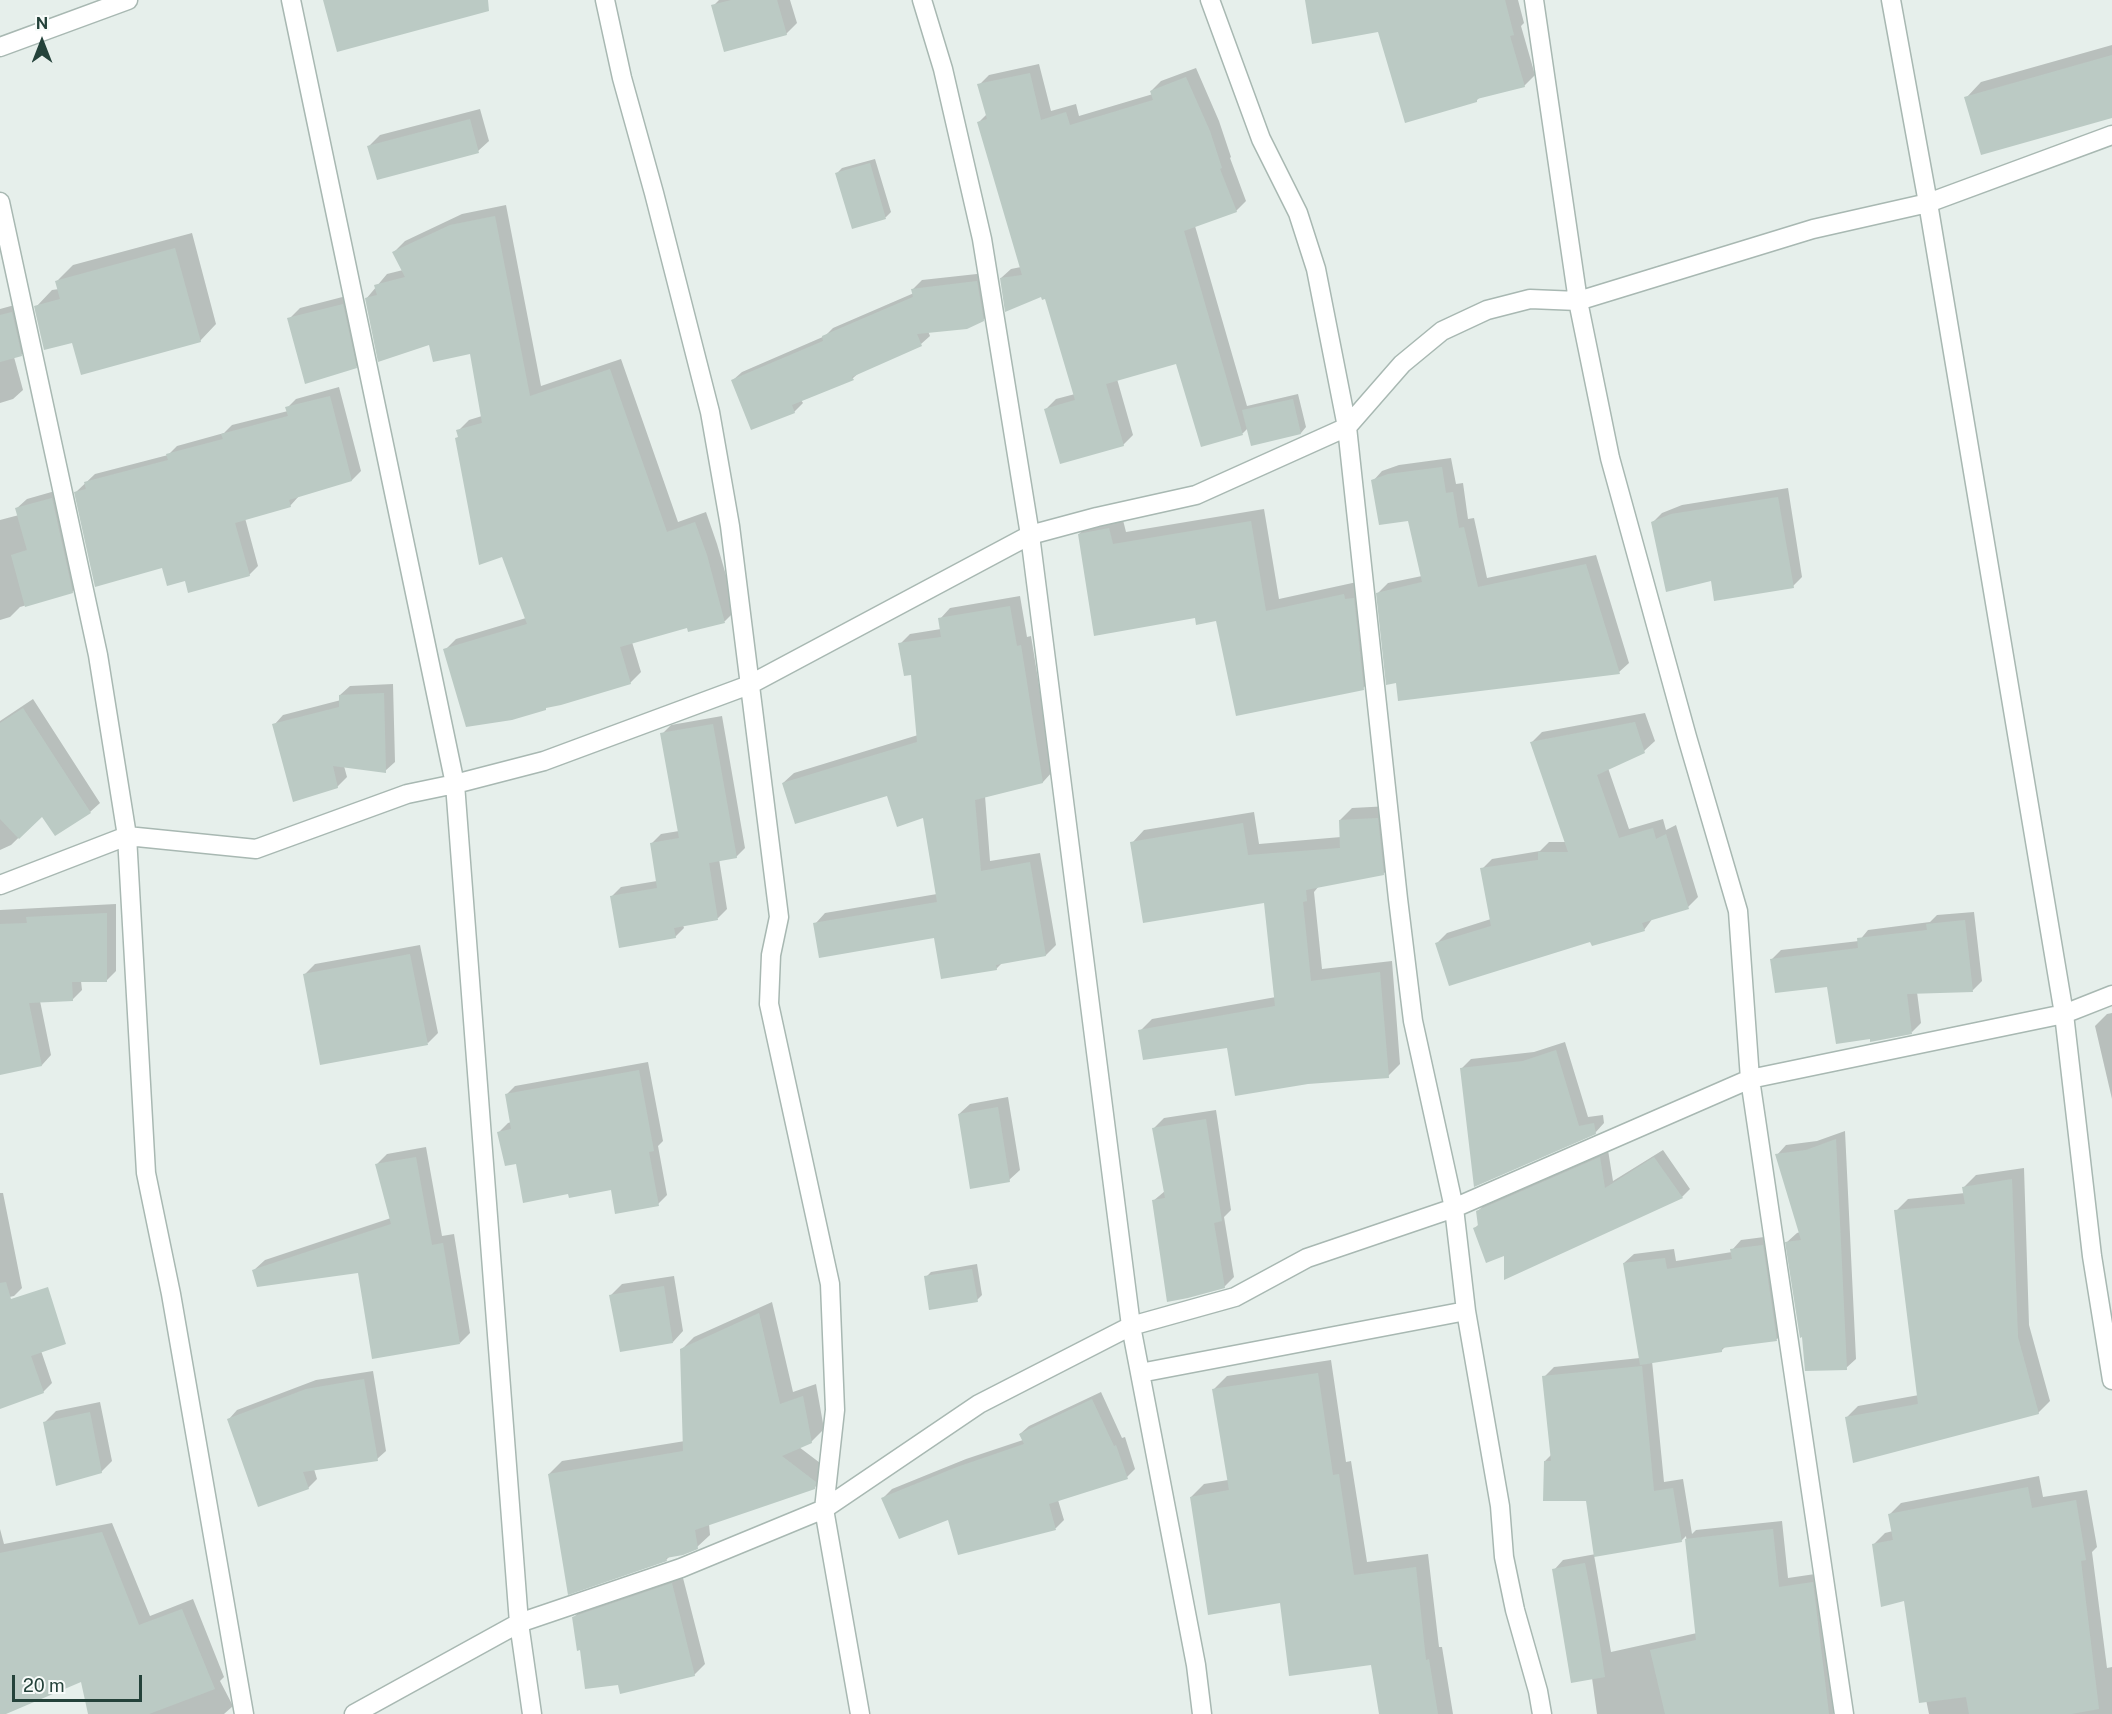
<!DOCTYPE html>
<style>
body{margin:0}
#map{position:relative;width:2112px;height:1714px;overflow:hidden;background:#e6efeb;font-family:"Public Sans",sans-serif}
canvas{display:block}
.north{position:absolute;left:12px;top:12px;width:60px;height:60px;-webkit-text-stroke:4px #f7fbf9;paint-order:stroke;rotate:0deg;font-size:16px;font-weight:700;line-height:24px;text-align:center;color:#24423a}
.north::after{content:'';display:block;margin:auto;width:21px;height:27px;background:#24423a;clip-path:polygon(50% 0,100% 100%,50% 72%,0 100%)}
.scale{position:absolute;left:12px;top:1675px;width:130px;height:27px;box-sizing:border-box;border:3px solid #24423a;border-top:0;padding-left:8px;font-size:18px;line-height:21px;white-space:nowrap;color:#24423a;-webkit-text-stroke:4px #f7fbf9;paint-order:stroke}
</style>
<div id="map">
<canvas width="2112" height="1714"></canvas>
<div class="north">N</div>
<div class="scale">20 m</div>
</div>
<script>
const ctx = document.querySelector('canvas').getContext('2d');
ctx.lineJoin = 'round';
function paint(path, color) { ctx.fillStyle = color; ctx.fill(path, 'evenodd'); }
function trace(path, color, width, dash) { ctx.strokeStyle = color; ctx.lineWidth = width; ctx.lineCap = dash ? 'butt' : 'round'; ctx.setLineDash(dash || []); ctx.stroke(path); }
paint(new Path2D(`
 M 719,0 L 790,0 L 797,23 L 786,34 L 713,6 Z
 M 1306,0 L 1518,0 L 1524,23 L 1521,26 L 1535,75 L 1524,86 L 1480,97 L 1477,100 L 1379,31 Z
 M 2112,45 L 2112,116 L 1966,98 L 1981,82 Z
 M 1039,64 L 1051,111 L 1076,104 L 1079,116 L 1153,94 L 1151,91 L 1161,81 L 1196,68 L 1219,121 L 1231,157 L 1230,158 L 1246,201 L 1236,211 L 1195,226 L 1247,406 L 1298,394 L 1306,427 L 1301,433 L 1252,444 L 1248,428 L 1243,433 L 1202,445 L 1177,362 L 1117,379 L 1133,435 L 1123,445 L 1046,409 L 1056,399 L 1075,394 L 1046,297 L 1001,278 L 1011,269 L 1021,267 L 979,122 L 987,114 L 979,85 L 989,75 Z
 M 480,109 L 489,141 L 478,151 L 369,146 L 380,135 Z
 M 875,159 L 891,212 L 886,217 L 853,227 L 837,173 L 842,168 Z
 M 506,205 L 541,386 L 621,359 L 678,522 L 706,512 L 717,544 L 736,610 L 725,621 L 689,630 L 688,626 L 632,642 L 641,672 L 630,683 L 445,650 L 456,639 L 526,618 L 458,431 L 469,420 L 482,416 L 471,353 L 431,343 L 366,299 L 387,274 L 403,270 L 394,252 L 405,241 L 462,214 Z
 M 192,233 L 216,324 L 200,341 L 73,341 L 36,307 L 52,290 L 59,289 L 57,281 L 73,265 Z
 M 986,273 L 992,311 L 983,320 L 928,331 L 930,336 L 921,344 L 860,372 L 853,378 L 801,400 L 803,403 L 794,412 L 733,380 L 742,372 L 825,336 L 833,328 L 914,293 L 913,289 L 922,280 Z
 M 354,294 L 367,356 L 356,367 L 289,319 L 300,308 Z
 M 22,303 L 31,345 L 21,355 L 14,357 L 23,390 L 13,399 L 0,403 L 0,309 Z
 M 339,387 L 361,471 L 352,480 L 299,496 L 290,506 L 245,518 L 258,566 L 249,575 L 186,580 L 163,566 L 76,492 L 95,474 L 168,455 L 177,446 L 224,433 L 232,425 L 288,411 L 287,408 L 296,399 Z
 M 1451,458 L 1456,484 L 1463,483 L 1468,519 L 1474,518 L 1487,578 L 1596,555 L 1629,663 L 1619,672 L 1378,593 L 1388,583 L 1422,576 L 1409,520 L 1373,481 L 1382,471 L 1399,465 Z
 M 1788,488 L 1802,577 L 1793,586 L 1712,579 L 1652,523 L 1662,513 L 1682,505 Z
 M 62,489 L 82,582 L 72,592 L 20,607 L 10,617 L 0,620 L 0,520 L 19,515 L 17,508 L 27,499 Z
 M 1264,509 L 1279,599 L 1357,582 L 1376,676 L 1363,688 L 1217,620 L 1079,534 L 1092,522 L 1122,516 L 1126,532 Z
 M 1020,596 L 1027,637 L 1031,636 L 1053,771 L 1043,782 L 985,796 L 990,861 L 1040,853 L 1056,945 L 1046,955 L 1003,962 L 996,969 L 936,936 L 815,924 L 825,913 L 937,894 L 924,816 L 888,794 L 783,783 L 794,773 L 918,735 L 913,673 L 900,644 L 910,634 L 941,629 L 940,619 L 950,608 Z
 M 393,684 L 395,762 L 385,771 L 344,766 L 347,777 L 337,787 L 274,725 L 283,715 L 341,700 L 340,695 L 350,686 Z
 M 33,699 L 100,803 L 90,812 L 42,815 L 11,845 L 0,850 L 0,721 Z
 M 1645,713 L 1655,741 L 1644,751 L 1608,768 L 1629,829 L 1663,819 L 1666,830 L 1676,825 L 1698,897 L 1688,907 L 1653,918 L 1644,930 L 1591,940 L 1437,943 L 1447,933 L 1491,919 L 1482,869 L 1492,859 L 1540,851 L 1549,842 L 1566,842 L 1532,742 L 1542,732 Z
 M 722,716 L 745,848 L 736,857 L 719,859 L 727,909 L 718,918 L 683,925 L 684,928 L 675,937 L 612,896 L 621,887 L 657,881 L 652,843 L 661,834 L 679,831 L 662,734 L 671,725 Z
 M 1390,806 L 1396,862 L 1383,874 L 1319,886 L 1314,892 L 1322,969 L 1392,961 L 1400,1064 L 1388,1076 L 1140,1031 L 1152,1019 L 1276,997 L 1265,901 L 1132,843 L 1144,830 L 1254,812 L 1259,844 L 1341,837 L 1340,820 L 1352,808 Z
 M 116,904 L 116,971 L 106,981 L 81,981 L 82,990 L 72,1000 L 40,1001 L 51,1055 L 42,1065 L 0,1074 L 0,910 Z
 M 1974,912 L 1982,981 L 1973,990 L 1917,992 L 1921,1023 L 1912,1032 L 1828,985 L 1772,959 L 1781,950 L 1859,941 L 1868,930 L 1930,922 L 1937,915 Z
 M 420,945 L 438,1033 L 428,1043 L 305,974 L 315,964 Z
 M 2112,1013 L 2112,1099 L 2095,1026 L 2107,1014 Z
 M 1565,1042 L 1588,1117 L 1603,1115 L 1604,1123 L 1595,1133 L 1475,1185 L 1462,1068 L 1471,1059 L 1534,1052 Z
 M 648,1062 L 663,1141 L 658,1146 L 667,1195 L 658,1204 L 612,1189 L 570,1192 L 517,1162 L 499,1132 L 508,1123 L 511,1122 L 506,1095 L 515,1086 Z
 M 1008,1097 L 1020,1170 L 1009,1180 L 959,1114 L 970,1104 Z
 M 1216,1110 L 1231,1210 L 1224,1217 L 1234,1277 L 1224,1287 L 1153,1201 L 1165,1191 L 1154,1128 L 1164,1118 Z
 M 1845,1131 L 1856,1359 L 1846,1368 L 1787,1242 L 1797,1233 L 1800,1232 L 1777,1155 L 1786,1145 L 1817,1141 Z
 M 426,1147 L 442,1236 L 454,1234 L 470,1333 L 460,1343 L 359,1272 L 254,1270 L 265,1260 L 391,1218 L 377,1164 L 387,1154 Z
 M 1608,1150 L 1613,1181 L 1663,1150 L 1690,1189 L 1682,1197 L 1506,1278 L 1506,1254 L 1475,1228 L 1479,1224 L 1478,1211 L 1486,1203 Z
 M 2024,1168 L 2029,1325 L 2050,1401 L 2038,1413 L 1846,1418 L 1858,1406 L 1919,1395 L 1896,1211 L 1908,1199 L 1965,1193 L 1964,1187 L 1976,1175 Z
 M 0,1193 L 3,1193 L 22,1288 L 14,1296 L 0,1299 Z
 M 1772,1236 L 1786,1330 L 1777,1339 L 1726,1346 L 1722,1350 L 1652,1361 L 1664,1482 L 1683,1479 L 1692,1534 L 1696,1530 L 1782,1521 L 1788,1578 L 1822,1573 L 1839,1708 L 1833,1714 L 1597,1714 L 1592,1678 L 1554,1570 L 1563,1560 L 1596,1554 L 1587,1500 L 1545,1461 L 1552,1454 L 1544,1377 L 1554,1367 L 1640,1358 L 1624,1263 L 1634,1254 L 1674,1249 L 1676,1261 L 1732,1252 L 1732,1250 L 1741,1240 ZM 1686,1536 L 1697,1633 L 1611,1652 L 1594,1555 L 1681,1541 Z
 M 977,1264 L 982,1295 L 977,1300 L 926,1277 L 931,1272 Z
 M 674,1276 L 683,1331 L 673,1342 L 611,1295 L 622,1284 Z
 M 772,1302 L 793,1392 L 816,1384 L 824,1429 L 811,1442 L 799,1447 L 828,1469 L 827,1475 L 814,1488 L 709,1524 L 710,1535 L 697,1547 L 670,1556 L 666,1560 L 549,1474 L 562,1461 L 685,1441 L 681,1350 L 694,1337 Z
 M 36,1336 L 52,1383 L 43,1392 L 0,1408 L 0,1348 Z
 M 1331,1360 L 1346,1462 L 1351,1461 L 1367,1562 L 1428,1554 L 1439,1647 L 1442,1647 L 1453,1714 L 1380,1714 L 1372,1663 L 1281,1602 L 1191,1497 L 1204,1484 L 1228,1480 L 1214,1389 L 1227,1376 Z
 M 373,1371 L 386,1451 L 377,1459 L 314,1469 L 317,1479 L 308,1488 L 229,1419 L 237,1410 L 316,1380 Z
 M 1101,1392 L 1122,1438 L 1125,1437 L 1135,1469 L 1127,1477 L 1058,1500 L 1064,1520 L 1056,1528 L 959,1554 L 949,1518 L 883,1498 L 892,1489 L 966,1459 L 1023,1440 L 1020,1434 L 1029,1426 Z
 M 100,1402 L 112,1461 L 101,1472 L 45,1422 L 56,1411 Z
 M 2039,1476 L 2043,1497 L 2087,1490 L 2097,1547 L 2092,1552 L 2107,1668 L 2112,1667 L 2112,1714 L 1929,1714 L 1905,1599 L 1874,1544 L 1885,1533 L 1893,1531 L 1890,1514 L 1901,1503 Z
 M 112,1523 L 150,1616 L 193,1599 L 224,1677 L 220,1681 L 233,1706 L 224,1714 L 90,1714 L 82,1680 L 0,1714 L 0,1529 L 4,1544 Z
 M 682,1574 L 705,1664 L 694,1675 L 619,1683 L 581,1649 L 573,1618 L 584,1607 Z`), '#0003');
paint(new Path2D(`
 M 323,0 L 488,0 L 489,11 L 337,52 Z
 M 731,0 L 777,0 L 787,35 L 724,52 L 711,5 Z
 M 1305,0 L 1505,0 L 1514,35 L 1510,36 L 1525,87 L 1477,99 L 1477,102 L 1405,123 L 1378,32 L 1312,44 Z
 M 2112,55 L 2112,118 L 1981,155 L 1964,97 Z
 M 1030,73 L 1041,120 L 1066,112 L 1070,125 L 1153,100 L 1150,91 L 1186,77 L 1210,131 L 1222,168 L 1220,169 L 1237,212 L 1184,231 L 1243,435 L 1201,447 L 1176,364 L 1106,384 L 1124,446 L 1060,464 L 1044,409 L 1075,400 L 1045,299 L 1042,300 L 1041,297 L 1005,312 L 1000,278 L 1022,275 L 977,122 L 987,119 L 977,84 Z
 M 470,119 L 479,153 L 377,180 L 367,146 Z
 M 870,163 L 886,219 L 852,229 L 835,173 Z
 M 495,216 L 530,396 L 610,369 L 667,532 L 695,522 L 707,555 L 725,623 L 688,632 L 687,628 L 620,647 L 631,684 L 561,705 L 546,708 L 546,710 L 512,720 L 466,727 L 443,649 L 527,624 L 502,557 L 479,565 L 455,438 L 458,437 L 456,430 L 482,423 L 470,354 L 433,362 L 429,345 L 378,362 L 365,298 L 377,295 L 374,285 L 405,277 L 392,252 L 450,225 Z
 M 175,248 L 201,342 L 81,375 L 72,343 L 44,350 L 34,306 L 60,299 L 55,281 Z
 M 977,281 L 984,321 L 967,329 L 917,334 L 922,346 L 852,377 L 854,380 L 792,405 L 795,413 L 751,430 L 731,380 L 823,341 L 822,336 L 913,297 L 911,289 Z
 M 343,304 L 357,368 L 305,384 L 287,318 Z
 M 12,312 L 22,356 L 0,362 L 0,315 Z
 M 330,396 L 352,481 L 289,500 L 291,507 L 235,523 L 250,576 L 188,593 L 185,581 L 167,586 L 162,568 L 95,587 L 74,492 L 86,489 L 84,482 L 168,460 L 166,454 L 223,439 L 221,434 L 288,416 L 285,407 Z
 M 1293,399 L 1301,434 L 1251,446 L 1242,410 Z
 M 1442,467 L 1446,493 L 1453,492 L 1459,528 L 1464,527 L 1478,587 L 1586,564 L 1620,674 L 1398,701 L 1396,683 L 1386,685 L 1376,593 L 1422,582 L 1408,521 L 1379,525 L 1371,480 L 1388,474 Z
 M 1778,497 L 1794,588 L 1714,601 L 1711,581 L 1666,592 L 1651,522 L 1671,514 Z
 M 52,498 L 73,593 L 25,607 L 11,555 L 27,550 L 15,508 Z
 M 1251,521 L 1266,611 L 1344,594 L 1345,599 L 1354,598 L 1364,690 L 1236,716 L 1216,621 L 1196,625 L 1195,618 L 1094,636 L 1078,534 L 1109,528 L 1113,544 Z
 M 1010,606 L 1017,646 L 1021,645 L 1043,783 L 975,800 L 981,871 L 1030,862 L 1046,956 L 996,965 L 997,970 L 941,979 L 934,938 L 819,958 L 813,923 L 937,902 L 923,818 L 897,827 L 887,796 L 795,824 L 782,783 L 917,742 L 911,675 L 904,676 L 898,643 L 941,637 L 938,618 Z
 M 384,693 L 386,773 L 333,766 L 338,788 L 293,802 L 272,724 L 339,707 L 339,695 Z
 M 23,708 L 91,813 L 55,836 L 42,817 L 19,839 L 0,819 L 0,723 Z
 M 1635,722 L 1645,753 L 1597,775 L 1619,838 L 1653,828 L 1656,839 L 1666,834 L 1689,909 L 1642,923 L 1645,931 L 1592,946 L 1590,942 L 1449,986 L 1435,943 L 1491,926 L 1480,868 L 1538,860 L 1538,852 L 1568,852 L 1530,742 Z
 M 713,724 L 737,858 L 709,863 L 718,920 L 674,928 L 676,938 L 619,948 L 610,896 L 657,888 L 650,843 L 679,838 L 660,733 Z
 M 1378,818 L 1384,875 L 1306,890 L 1307,901 L 1303,902 L 1311,981 L 1380,972 L 1389,1078 L 1308,1084 L 1235,1096 L 1227,1048 L 1143,1060 L 1138,1030 L 1275,1006 L 1264,903 L 1143,923 L 1130,842 L 1243,823 L 1248,855 L 1340,848 L 1339,820 Z
 M 107,913 L 107,982 L 72,982 L 73,1001 L 29,1003 L 42,1066 L 0,1075 L 0,924 L 27,923 L 26,917 Z
 M 1965,920 L 1973,992 L 1907,994 L 1912,1034 L 1870,1042 L 1870,1039 L 1836,1044 L 1827,987 L 1775,993 L 1770,959 L 1858,948 L 1857,938 L 1927,930 L 1926,924 Z
 M 410,954 L 428,1045 L 320,1065 L 303,974 Z
 M 1556,1050 L 1579,1126 L 1594,1123 L 1596,1134 L 1474,1187 L 1460,1068 L 1523,1061 Z
 M 639,1070 L 654,1151 L 649,1152 L 659,1206 L 615,1214 L 611,1190 L 569,1198 L 568,1194 L 523,1203 L 516,1164 L 505,1166 L 497,1132 L 511,1129 L 505,1094 Z
 M 998,1107 L 1010,1182 L 970,1189 L 958,1114 Z
 M 1206,1119 L 1222,1221 L 1214,1223 L 1225,1288 L 1188,1298 L 1167,1302 L 1152,1200 L 1165,1198 L 1152,1128 Z
 M 1836,1139 L 1847,1370 L 1805,1371 L 1802,1337 L 1800,1338 L 1785,1242 L 1801,1240 L 1775,1154 L 1806,1150 Z
 M 416,1157 L 432,1245 L 443,1243 L 460,1344 L 372,1359 L 358,1273 L 257,1287 L 252,1270 L 391,1224 L 375,1164 Z
 M 1600,1157 L 1605,1188 L 1654,1157 L 1683,1198 L 1504,1280 L 1504,1256 L 1486,1263 L 1473,1228 L 1478,1226 L 1476,1211 Z
 M 2012,1179 L 2018,1337 L 2039,1414 L 1853,1463 L 1845,1417 L 1918,1404 L 1894,1210 L 1965,1204 L 1962,1187 Z
 M 1763,1245 L 1777,1341 L 1722,1348 L 1722,1352 L 1640,1365 L 1623,1263 L 1665,1258 L 1667,1269 L 1732,1259 L 1730,1249 Z
 M 972,1269 L 978,1302 L 929,1310 L 924,1276 Z
 M 6,1282 L 11,1299 L 48,1287 L 66,1344 L 31,1356 L 44,1393 L 0,1409 L 0,1283 Z
 M 664,1286 L 673,1343 L 620,1352 L 609,1295 Z
 M 759,1313 L 780,1404 L 803,1396 L 812,1443 L 782,1456 L 816,1482 L 815,1489 L 695,1530 L 698,1549 L 683,1555 L 666,1558 L 667,1561 L 568,1595 L 548,1474 L 683,1451 L 680,1349 Z
 M 1642,1366 L 1654,1491 L 1673,1488 L 1682,1542 L 1594,1557 L 1586,1501 L 1543,1501 L 1544,1461 L 1551,1461 L 1542,1376 Z
 M 1318,1373 L 1333,1475 L 1339,1474 L 1354,1575 L 1416,1567 L 1426,1660 L 1429,1659 L 1438,1714 L 1379,1714 L 1371,1665 L 1289,1676 L 1280,1603 L 1208,1615 L 1190,1497 L 1229,1490 L 1212,1389 Z
 M 364,1379 L 378,1461 L 303,1472 L 309,1489 L 258,1507 L 227,1419 L 306,1389 Z
 M 1092,1399 L 1114,1446 L 1116,1445 L 1128,1479 L 1049,1504 L 1056,1530 L 958,1555 L 948,1520 L 899,1539 L 881,1498 L 957,1467 L 1024,1444 L 1019,1434 Z
 M 90,1412 L 102,1473 L 56,1486 L 43,1422 Z
 M 2028,1487 L 2032,1508 L 2076,1500 L 2086,1560 L 2081,1561 L 2099,1709 L 2071,1714 L 1969,1714 L 1966,1697 L 1919,1703 L 1904,1601 L 1881,1607 L 1872,1544 L 1893,1540 L 1888,1514 Z
 M 1773,1529 L 1779,1587 L 1813,1582 L 1829,1714 L 1665,1714 L 1650,1650 L 1696,1640 L 1685,1539 Z
 M 102,1532 L 139,1625 L 182,1609 L 215,1689 L 149,1714 L 88,1714 L 81,1682 L 6,1714 L 0,1714 L 0,1553 Z
 M 1585,1563 L 1596,1619 L 1605,1677 L 1571,1683 L 1552,1569 Z
 M 672,1583 L 695,1676 L 620,1694 L 618,1685 L 585,1689 L 580,1650 L 577,1651 L 572,1617 Z`), '#bbcac4');
const minor = new Path2D(`
 M 291,0 L 455,784 L 519,1623 L 532,1714
 M 605,0 L 622,78 L 654,193 L 710,412 L 730,526 L 779,917 L 771,955 L 769,1004 L 830,1284 L 835,1410 L 824,1509 L 860,1714
 M 922,0 L 943,69 L 982,239 L 1030,535 L 1131,1326 L 1196,1665 L 1202,1714
 M 1210,0 L 1261,139 L 1298,213 L 1316,269 L 1347,427 L 1398,899 L 1413,1021 L 1454,1208 L 1466,1311 L 1500,1506 L 1504,1557 L 1515,1610 L 1538,1691 L 1542,1714
 M 1534,0 L 1578,301 L 1610,458 L 1687,737 L 1738,911 L 1750,1079 L 1844,1714
 M 1891,0 L 1928,203 L 2064,1014 L 2092,1256 L 2112,1380
 M 0,47 L 128,0
 M 0,202 L 98,655 L 127,836 L 146,1173 L 171,1294 L 244,1714
 M 0,885 L 127,836 L 256,849 L 407,794 L 455,784 L 544,761 L 749,685 L 1030,535 L 1097,517 L 1196,495 L 1347,427 L 1402,364 L 1442,331 L 1487,310 L 1530,299 L 1578,301 L 1813,229 L 1928,203 L 2112,135
 M 1140,1373 L 1466,1311
 M 354,1714 L 519,1623 L 681,1568 L 824,1509 L 979,1404 L 1131,1326 L 1235,1297 L 1307,1258 L 1454,1208 L 1750,1079 L 2064,1014 L 2112,995`);
trace(minor, '#a8b8b2', 21);
trace(minor, '#fff', 18);
</script>
